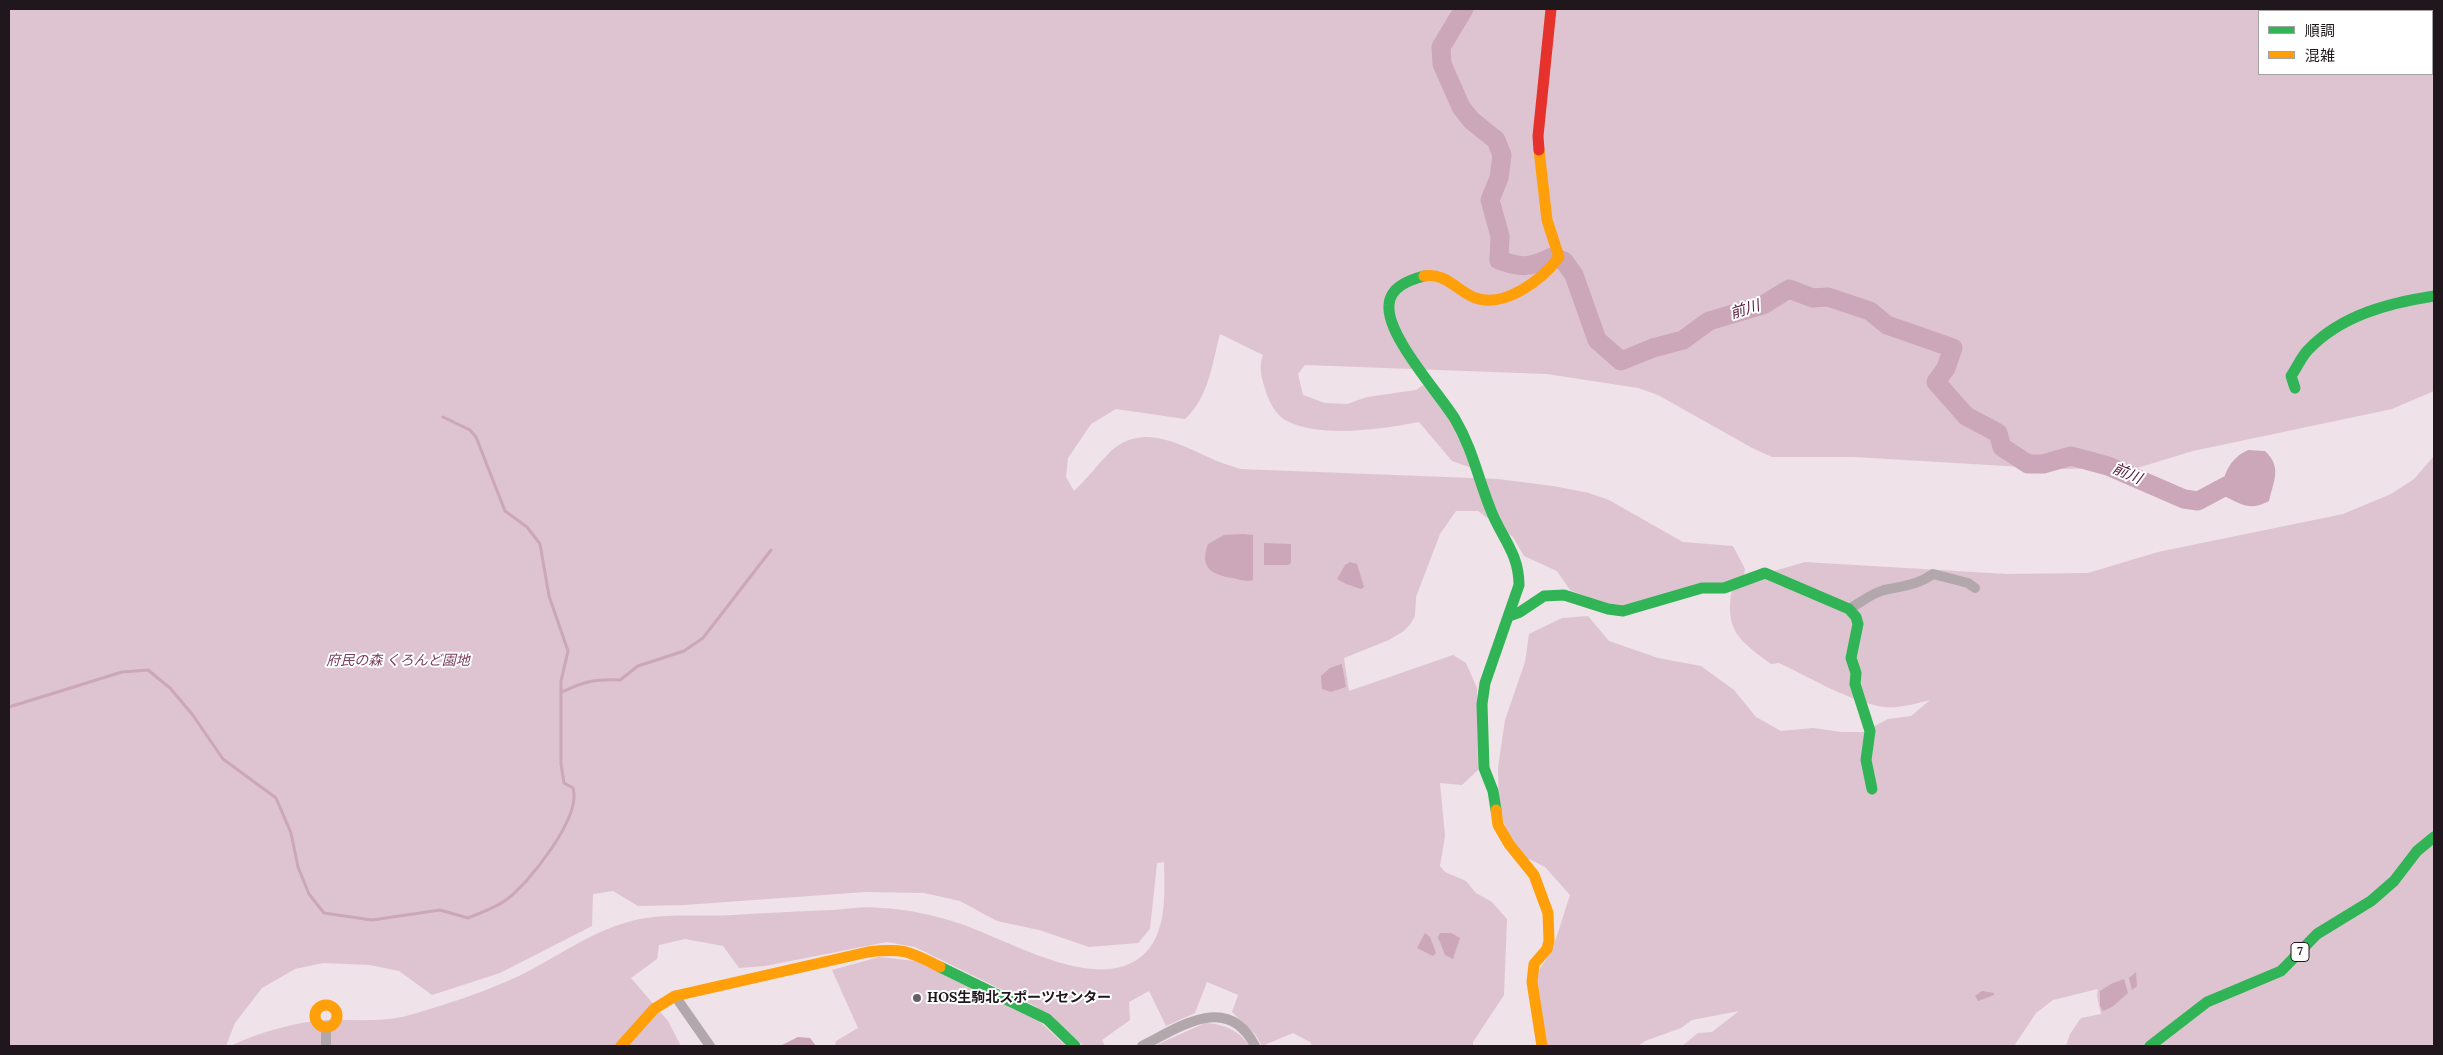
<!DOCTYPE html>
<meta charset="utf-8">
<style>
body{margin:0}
#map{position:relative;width:2443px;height:1055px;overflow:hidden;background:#efe2e8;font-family:Lora,"Noto Sans JP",serif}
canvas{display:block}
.frame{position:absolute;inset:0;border:10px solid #1f171b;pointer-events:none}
.legend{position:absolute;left:2258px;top:10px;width:175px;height:65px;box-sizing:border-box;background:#fff;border:1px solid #a5a2a4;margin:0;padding:6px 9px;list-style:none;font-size:15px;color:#1f171b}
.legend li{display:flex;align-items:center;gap:10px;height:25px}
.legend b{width:25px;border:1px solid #a5a2a4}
</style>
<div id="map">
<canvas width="2443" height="1055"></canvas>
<div class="frame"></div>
<ul class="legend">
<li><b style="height:6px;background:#30b455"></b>順調</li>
<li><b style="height:6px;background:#ff9f0a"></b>混雑</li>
</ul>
</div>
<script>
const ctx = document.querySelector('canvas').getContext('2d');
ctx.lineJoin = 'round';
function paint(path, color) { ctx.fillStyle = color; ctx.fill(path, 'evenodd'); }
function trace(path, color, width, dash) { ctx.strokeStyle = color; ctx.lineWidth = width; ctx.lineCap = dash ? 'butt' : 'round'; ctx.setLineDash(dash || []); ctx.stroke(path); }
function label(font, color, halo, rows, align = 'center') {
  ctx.font = font + ' Lora,"Noto Sans JP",serif'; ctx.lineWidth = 4; ctx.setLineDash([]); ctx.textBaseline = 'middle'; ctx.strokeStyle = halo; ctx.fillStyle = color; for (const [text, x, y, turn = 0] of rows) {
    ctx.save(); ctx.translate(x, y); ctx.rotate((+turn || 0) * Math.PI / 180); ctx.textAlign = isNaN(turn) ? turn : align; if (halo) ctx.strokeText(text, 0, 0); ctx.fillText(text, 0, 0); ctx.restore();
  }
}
paint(new Path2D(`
 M 9,9 L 2434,9 L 2434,391 L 2392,409 L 2193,451 L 2137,468 L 2056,469 L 1854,457 L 1772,457 L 1754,449 L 1658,395 L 1638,388 L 1547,374 L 1305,365 L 1298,374 L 1303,395 L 1325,403 L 1347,404 L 1367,397 L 1416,390 L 1426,383 L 1450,418 L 1475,469 L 1452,461 L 1419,422 C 1381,429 1324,438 1289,422 C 1277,417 1270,404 1266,392 C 1262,379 1258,368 1263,355 L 1220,334 C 1212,364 1209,397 1185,419 L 1116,409 L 1091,424 L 1068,458 L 1066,477 L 1074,491 C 1087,479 1098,464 1111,451 C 1142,423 1177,443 1208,457 C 1218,462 1229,465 1240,469 L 1498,479 L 1553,486 L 1589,493 L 1609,500 L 1683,542 L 1733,546 L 1745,569 L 1743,580 L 1628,607 L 1610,606 L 1570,590 L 1557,571 L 1524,556 L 1513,537 L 1478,511 L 1456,511 L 1440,534 L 1416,597 L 1415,616 L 1411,623 L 1404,631 L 1389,640 L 1344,658 L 1349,691 L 1453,655 L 1466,663 L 1477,688 L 1478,770 L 1462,785 L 1440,783 L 1445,836 L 1440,866 L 1445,872 L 1466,881 L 1476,893 L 1492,902 L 1507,919 L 1504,995 L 1473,1042 L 1473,1046 L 1312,1046 L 1310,1042 L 1293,1033 L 1262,1046 L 1255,1034 L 1232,1012 L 1238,995 L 1207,982 L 1195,1013 L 1166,1026 L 1149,991 L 1129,1002 L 1130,1020 L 1102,1040 L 1105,1046 L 1084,1046 L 1035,1006 L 915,947 L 887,942 L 765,966 L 739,968 L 723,946 L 685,939 L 659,945 L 657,959 L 631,978 L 668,1021 L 681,1046 L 230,1046 C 258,1033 294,1022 326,1020 C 355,1019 381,1023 410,1015 C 447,1004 485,992 519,976 C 556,958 588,933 628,922 C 661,912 699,917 733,915 C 766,913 800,911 833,910 C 849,909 865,906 881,908 C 907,909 933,915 958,923 C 1004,938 1076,982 1124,966 C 1168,951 1165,901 1164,862 L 1157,863 L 1150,929 L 1138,943 L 1089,947 L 1039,930 L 997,921 L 960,901 L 924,893 L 865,892 L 685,905 L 638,906 L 613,891 L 593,894 L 592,926 L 500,973 L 432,995 L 399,971 L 370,965 L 323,963 L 295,969 L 262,988 L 235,1023 L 226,1046 L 9,1046 ZM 2259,11 L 2432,11 L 2432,74 L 2259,74 Z
 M 2434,456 L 2434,1046 L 2066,1046 L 2070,1034 L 2081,1018 L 2101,1014 L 2097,996 L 2098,989 L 2053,1000 L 2036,1013 L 2014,1046 L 1682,1046 L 1698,1033 L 1712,1032 L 1739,1011 L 1692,1020 L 1681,1028 L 1645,1041 L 1638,1046 L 1545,1046 L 1536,975 L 1553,948 L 1570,895 L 1545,867 L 1527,858 L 1511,840 L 1499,811 L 1498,768 L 1505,720 L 1525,662 L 1529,634 L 1562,618 L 1588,616 L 1609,641 L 1658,658 L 1701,666 L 1734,690 L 1756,717 L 1781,731 L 1813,728 L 1842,732 L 1863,732 L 1888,719 L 1911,716 L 1930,700 C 1914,704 1895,710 1878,706 C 1843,698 1811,678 1779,663 L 1771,664 C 1740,641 1724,631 1732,589 L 1774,571 L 1805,562 L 2007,574 L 2088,573 L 2158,552 L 2343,514 L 2391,494 L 2414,479 Z
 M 879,957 L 916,961 L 1038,1020 L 1066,1046 L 835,1046 L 836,1041 L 858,1028 L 832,970 Z
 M 1205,1023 C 1222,1024 1240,1030 1249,1046 L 1154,1046 Z`), '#dec4d0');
paint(new Path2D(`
 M 2248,450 L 2265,451 C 2282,467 2274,480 2269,501 C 2250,511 2243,505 2224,496 C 2220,477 2230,458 2248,450 Z
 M 1243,534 L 1253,535 L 1253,580 C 1247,582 1240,580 1233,578 C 1212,575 1199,568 1208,544 L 1224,535 Z
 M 1264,543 L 1291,544 L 1291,563 L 1288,565 L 1264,565 Z
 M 1350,562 L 1357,564 L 1364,587 L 1361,589 L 1346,584 L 1337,579 L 1345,565 Z
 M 1342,664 L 1346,687 L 1331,692 L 1322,689 L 1321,676 L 1330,668 Z
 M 1425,933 L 1430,937 L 1436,953 L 1433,956 L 1417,948 Z
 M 1440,933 L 1451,933 L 1460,938 L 1453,959 L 1445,955 L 1438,937 Z
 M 2136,972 L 2137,986 L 2132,990 L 2129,978 Z
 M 2124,979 L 2128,993 L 2112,1007 L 2103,1011 L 2100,1006 L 2100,991 L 2111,984 Z
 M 1982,991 L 1994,993 L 1994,995 L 1978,1001 L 1975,996 Z
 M 798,1037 L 810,1038 L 816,1046 L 780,1046 Z`), '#cca6b9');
trace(new Path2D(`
 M 562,692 C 585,681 595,679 620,680 L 638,666 L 684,651 L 703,638 L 771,550
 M 9,707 L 122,672 L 148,670 L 170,688 L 192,714 L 223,759 L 276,798 L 291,833 L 298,867 L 309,894 L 324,913 L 372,920 L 440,910 L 468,918 C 480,913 495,908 506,900 C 529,883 582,817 573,788 L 564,783 L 561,764 L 561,681 L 568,651 L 549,596 L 540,544 L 527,527 L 505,511 L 476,437 L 470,430 L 443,417`), '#cca6b9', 3);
trace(new Path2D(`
 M 1464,9 L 1441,47 L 1442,64 L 1461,107 L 1471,120 L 1496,140 L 1502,155 L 1499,178 L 1490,200 L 1500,236 L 1499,260 C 1521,268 1530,268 1552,257 L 1564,261 L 1574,275 L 1597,340 L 1621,361 L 1653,348 L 1683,340 L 1709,321 L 1763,305 L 1789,289 L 1813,298 L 1828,297 L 1870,311 L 1887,325 L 1953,348 L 1946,368 L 1936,382 L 1966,416 L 1998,433 L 2002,447 L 2028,464 L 2043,464 L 2071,456 L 2108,466 L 2184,499 L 2198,501 L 2226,486`), '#cca6b9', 19);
trace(new Path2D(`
 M 1849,609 C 1860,603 1872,593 1884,590 C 1902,586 1918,585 1933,574 L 1968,583 L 1975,588
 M 675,996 L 710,1046
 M 326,1027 L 326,1046
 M 1142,1046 C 1180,1027 1228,992 1255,1046`), '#b2a8ac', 10);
trace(new Path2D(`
 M 1424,276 C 1409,280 1390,287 1389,305 C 1386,335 1438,392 1455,419 C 1473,450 1477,475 1490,508 C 1500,536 1519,552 1519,585 L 1485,683 L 1482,704 L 1484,768 L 1493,791 L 1496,810
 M 2295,388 L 2291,376 C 2297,368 2301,357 2308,350 C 2341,315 2389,303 2434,296
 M 1509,616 L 1520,612 L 1544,596 L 1564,595 L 1608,609 L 1623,611 L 1702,588 L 1724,588 L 1765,573 L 1849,609 L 1856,617 L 1858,624 L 1851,658 L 1856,673 L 1855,684 L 1870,731 L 1866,760 L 1872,789
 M 940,967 L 1047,1019 L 1075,1046
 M 2150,1046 L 2207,1002 L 2281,971 L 2317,934 L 2371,901 L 2394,881 L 2417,851 L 2434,837`), '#30b455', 11);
trace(new Path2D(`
 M 1424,276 C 1444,272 1457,290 1473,297 C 1503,310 1542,280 1559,257 L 1547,220 L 1539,150
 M 1496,810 L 1498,825 L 1509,844 L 1534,875 L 1548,913 L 1549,941 L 1547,949 L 1534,964 L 1532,982 L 1542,1046
 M315 1016a11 11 0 1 1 22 0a11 11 0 1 1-22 0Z
 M 621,1046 L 654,1009 L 675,996 L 868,952 C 904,948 908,951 940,967`), '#ff9f0a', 11);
trace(new Path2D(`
 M 1539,150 L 1538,136 L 1551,9`), '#e5322d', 11);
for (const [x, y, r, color] of [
 [917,998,5,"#685e63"]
]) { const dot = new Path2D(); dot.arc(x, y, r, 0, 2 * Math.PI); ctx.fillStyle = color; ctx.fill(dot); trace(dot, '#fff', 2); }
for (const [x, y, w] of [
 [2300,952,18]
]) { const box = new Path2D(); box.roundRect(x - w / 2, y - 9.5, w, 19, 4); ctx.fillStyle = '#fff'; ctx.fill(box); trace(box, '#1f171b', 1); }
label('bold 12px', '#1f171b', null, [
 ["7",2300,952]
]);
label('italic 14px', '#7c3d60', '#fff', [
 ["府民の森 くろんど園地",398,661]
]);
label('bold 14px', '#1f171b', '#fff', [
 ["HOS生駒北スポーツセンター",927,998]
], 'left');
label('italic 15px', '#561a3e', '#fff', [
 ["前川",1745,310,-17],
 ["前川",2127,474,23]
]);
</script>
